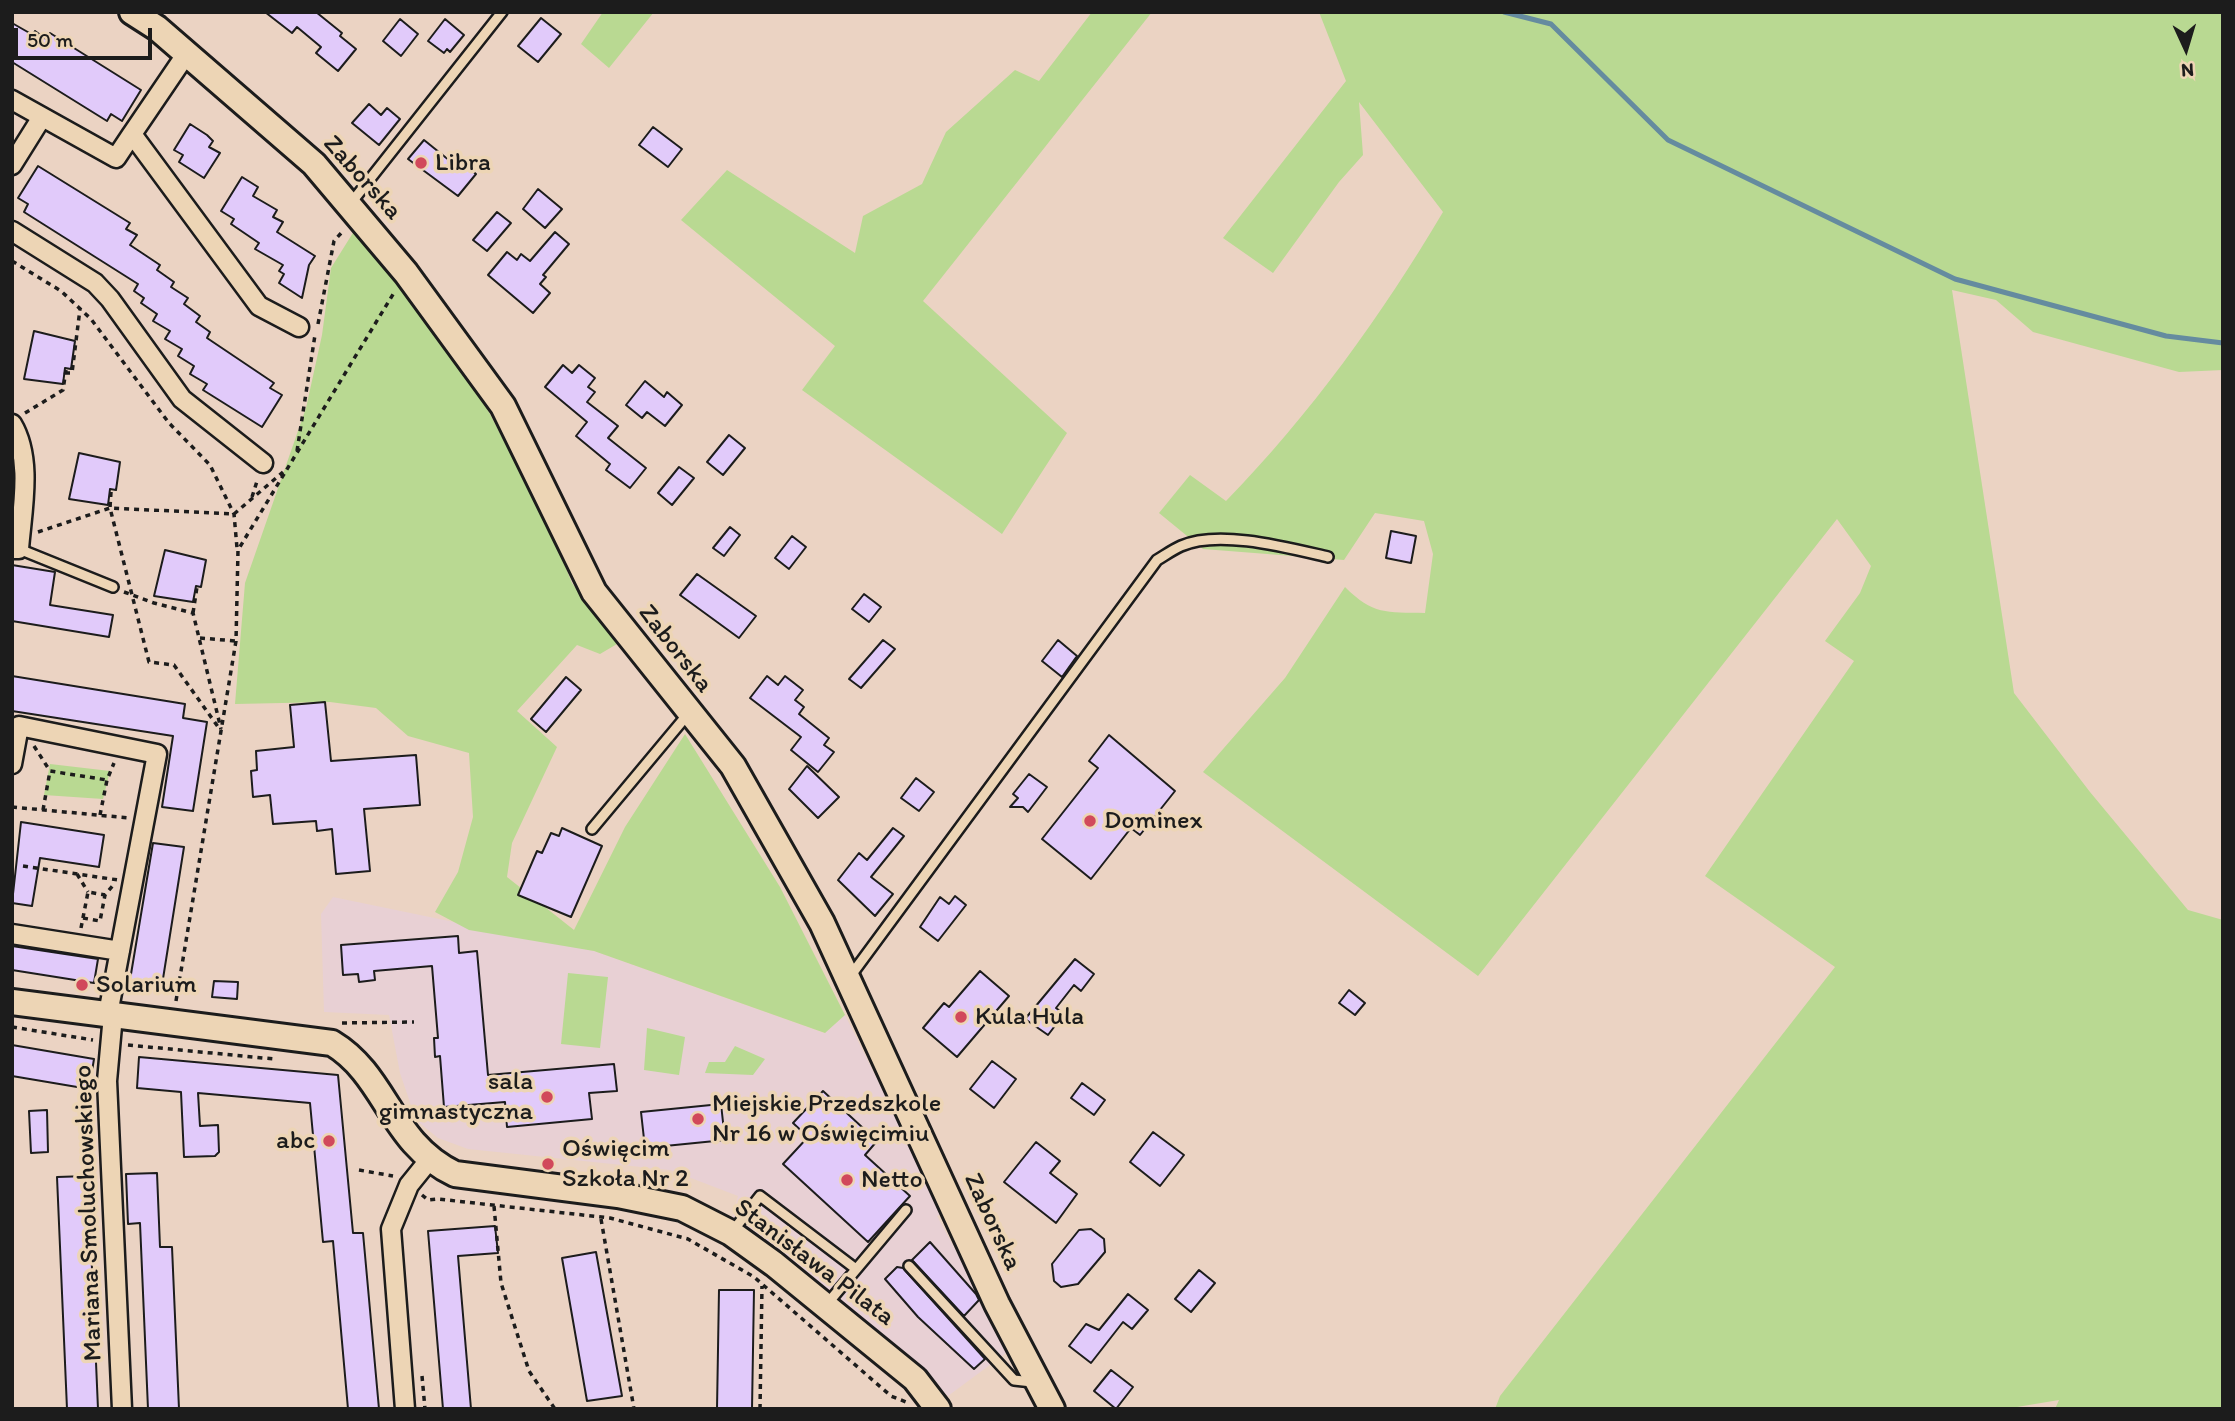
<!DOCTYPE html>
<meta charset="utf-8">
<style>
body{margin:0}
#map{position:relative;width:2235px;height:1421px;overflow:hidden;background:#ebd3c3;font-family:Itim,sans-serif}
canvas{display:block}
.frame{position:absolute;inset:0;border:14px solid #1c1c1c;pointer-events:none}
.north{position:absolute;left:2151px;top:14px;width:70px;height:70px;-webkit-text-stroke:5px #edd5b5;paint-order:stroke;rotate:176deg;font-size:19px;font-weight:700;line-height:28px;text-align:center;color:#1c1c1c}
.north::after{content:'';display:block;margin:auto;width:24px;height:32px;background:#1c1c1c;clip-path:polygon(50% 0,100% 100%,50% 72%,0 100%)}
.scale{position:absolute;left:14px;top:28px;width:138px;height:32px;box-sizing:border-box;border:4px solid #1c1c1c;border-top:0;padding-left:9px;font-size:21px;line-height:24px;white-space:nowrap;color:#1c1c1c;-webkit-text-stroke:5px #edd5b5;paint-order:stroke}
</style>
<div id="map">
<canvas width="2235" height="1421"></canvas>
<div class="frame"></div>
<div class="north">N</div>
<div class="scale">50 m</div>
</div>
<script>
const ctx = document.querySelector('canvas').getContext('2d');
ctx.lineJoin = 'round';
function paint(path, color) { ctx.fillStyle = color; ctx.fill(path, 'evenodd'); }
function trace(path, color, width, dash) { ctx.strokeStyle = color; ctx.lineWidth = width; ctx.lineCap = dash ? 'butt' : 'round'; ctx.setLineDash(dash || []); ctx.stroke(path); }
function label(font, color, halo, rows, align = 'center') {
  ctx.font = font + ' Itim,sans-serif'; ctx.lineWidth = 7; ctx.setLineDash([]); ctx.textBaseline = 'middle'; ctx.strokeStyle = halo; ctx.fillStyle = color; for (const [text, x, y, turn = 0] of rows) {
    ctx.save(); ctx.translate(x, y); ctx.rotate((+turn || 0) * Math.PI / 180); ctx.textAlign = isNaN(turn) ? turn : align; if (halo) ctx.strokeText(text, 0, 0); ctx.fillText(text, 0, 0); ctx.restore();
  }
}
paint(new Path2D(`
 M 333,897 L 594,951 L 824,1033 L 845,1015 L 944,1213 L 937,1216 L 1010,1350 L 948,1396 L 732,1219 L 738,1196 L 670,1170 L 468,1149 L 438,1138 L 416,1120 L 400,1073 L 389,1015 L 324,1012 L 321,914 Z`), '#e8d0d4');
paint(new Path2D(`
 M 603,12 L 654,12 L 609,68 L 581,44 Z
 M 1092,12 L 1152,12 L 923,301 L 1067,433 L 1002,534 L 802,390 L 835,346 L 681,220 L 727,170 L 855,253 L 863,216 L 922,184 L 946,132 L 1015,70 L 1039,81 Z
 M 1319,12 L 2223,12 L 2223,370 L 2179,372 L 2033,332 L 1996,300 L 1952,290 L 2014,693 L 2090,792 L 2188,910 L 2223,920 L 2223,1409 L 2055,1409 L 2059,1400 L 2005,1409 L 1495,1409 L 1500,1396 L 1835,967 L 1705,876 L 1854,661 L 1825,641 L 1860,593 L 1871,566 L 1837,519 L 1478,976 L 1203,772 L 1285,678 L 1345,587 C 1373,615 1386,612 1425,613 L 1433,554 L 1424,521 L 1375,513 L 1344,560 L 1203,549 L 1159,513 L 1190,475 L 1226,501 C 1310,415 1382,315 1443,212 L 1359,102 L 1363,155 L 1339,182 L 1273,273 L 1223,238 L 1346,81 Z
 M 356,228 L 385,260 L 414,309 L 422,307 L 469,374 L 550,529 L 572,583 L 617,644 L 600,654 L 577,645 L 517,711 L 557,747 L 512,843 L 507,877 L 574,930 L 625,827 L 685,734 L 780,887 L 845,1015 L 825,1033 L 594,951 L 469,930 L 435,912 L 458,872 L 473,817 L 469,753 L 408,736 L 376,708 L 330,702 L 235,704 L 245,583 L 306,408 L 322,335 L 331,268 Z
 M 50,764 L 110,771 L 103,799 L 44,795 Z
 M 568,973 L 608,977 L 600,1048 L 561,1044 Z
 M 647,1028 L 685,1037 L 679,1075 L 644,1070 Z
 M 735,1046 L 765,1059 L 753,1075 L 705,1073 L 709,1062 L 725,1062 Z`), '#b9d992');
trace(new Path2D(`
 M 1504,12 L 1551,24 L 1668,140 L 1955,279 L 2166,336 L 2223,343`), '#658b9f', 5);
const building = new Path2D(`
 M 265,12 L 316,12 L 342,33 L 340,36 L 356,49 L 338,71 L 316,53 L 321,47 L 297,27 L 292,33 Z
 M 541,18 L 561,34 L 538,62 L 518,46 Z
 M 400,19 L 418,34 L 401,56 L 383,41 Z
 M 445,19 L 464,35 L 450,52 L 447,49 L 444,53 L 428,41 Z
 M 12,23 L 33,35 L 35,31 L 46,39 L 50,33 L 141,90 L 122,121 L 111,114 L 107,121 L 12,62 Z
 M 369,104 L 381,115 L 387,108 L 400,119 L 379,145 L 352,123 Z
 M 190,124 L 207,135 L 213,141 L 209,147 L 220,153 L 204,178 L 179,162 L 183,155 L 174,150 Z
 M 653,127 L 682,149 L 668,167 L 639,145 Z
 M 424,140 L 455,165 L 459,160 L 476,174 L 458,196 L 408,159 Z
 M 38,166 L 130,223 L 126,229 L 137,235 L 130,245 L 160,265 L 157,270 L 174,282 L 171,287 L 188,298 L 184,304 L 200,316 L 196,322 L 210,332 L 207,338 L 274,383 L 270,388 L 282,395 L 262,427 L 203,390 L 207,384 L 190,374 L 194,366 L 178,356 L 182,349 L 165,339 L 170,331 L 153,321 L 157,314 L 141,303 L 144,298 L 134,291 L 138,284 L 24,212 L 28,204 L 18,198 Z
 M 242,177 L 258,187 L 253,196 L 277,210 L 273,217 L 283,222 L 277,232 L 315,256 L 309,265 L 302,298 L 279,283 L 284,274 L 279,271 L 283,265 L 255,249 L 259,243 L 231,224 L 234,219 L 221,211 Z
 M 538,189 L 562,209 L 545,228 L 523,209 Z
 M 497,212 L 511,223 L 487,251 L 473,240 Z
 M 555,232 L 569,244 L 543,275 L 546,277 L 540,284 L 550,293 L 533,313 L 488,275 L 507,252 L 517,260 L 521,254 L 530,261 Z
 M 34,331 L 75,341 L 71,369 L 65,368 L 63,384 L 24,379 Z
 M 563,365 L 572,373 L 579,365 L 595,378 L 588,387 L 595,392 L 587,402 L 618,426 L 608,438 L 646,468 L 630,488 L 606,470 L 610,464 L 576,436 L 587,422 L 545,387 Z
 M 645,381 L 664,397 L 667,392 L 682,405 L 665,426 L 647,412 L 642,418 L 626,405 Z
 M 729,435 L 745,448 L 723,475 L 707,462 Z
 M 79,453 L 120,462 L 116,490 L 110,489 L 108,505 L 69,499 Z
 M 679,467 L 694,478 L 672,505 L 658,493 Z
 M 730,527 L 740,535 L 724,556 L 713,548 Z
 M 1391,531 L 1416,536 L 1411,563 L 1386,558 Z
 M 792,536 L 806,547 L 789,569 L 775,558 Z
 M 165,550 L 206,560 L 201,587 L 196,586 L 193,602 L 154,596 Z
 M 12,565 L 55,572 L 50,605 L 113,615 L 109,637 L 12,621 Z
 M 697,574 L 756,616 L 739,638 L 680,595 Z
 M 864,594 L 881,607 L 869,622 L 852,609 Z
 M 883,640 L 895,649 L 861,688 L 849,679 Z
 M 1058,640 L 1077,656 L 1062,677 L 1042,661 Z
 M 12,676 L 185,704 L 183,718 L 207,722 L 193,811 L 162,807 L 173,736 L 12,711 Z
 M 767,676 L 778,685 L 785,676 L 803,690 L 795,700 L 804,707 L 799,714 L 829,738 L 824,745 L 834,752 L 818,772 L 791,750 L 801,737 L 750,698 Z
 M 566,677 L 581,690 L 546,732 L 531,719 Z
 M 325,702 L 331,761 L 416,755 L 420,805 L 364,809 L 370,871 L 336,874 L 332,829 L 317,831 L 316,821 L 273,824 L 270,795 L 253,797 L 251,771 L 257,770 L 256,751 L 294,747 L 290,705 Z
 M 1109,735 L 1175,791 L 1140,835 L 1131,828 L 1091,879 L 1042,839 L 1098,768 L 1089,761 Z
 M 807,766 L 839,797 L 818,818 L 789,789 Z
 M 1029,774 L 1047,787 L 1028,812 L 1023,807 L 1010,807 L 1018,798 L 1013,794 Z
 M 916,778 L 934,792 L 919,811 L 901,798 Z
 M 21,822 L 104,835 L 99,867 L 40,858 L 32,906 L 12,903 Z
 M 562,828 L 602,846 L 571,917 L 518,895 L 537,851 L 542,853 L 551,833 L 559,836 Z
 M 893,828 L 904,836 L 871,877 L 893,894 L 875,916 L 838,880 L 859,853 L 867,860 Z
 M 153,843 L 184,847 L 162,985 L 130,980 Z
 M 955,896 L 966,905 L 938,941 L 920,927 L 940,897 L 949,904 Z
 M 458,936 L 459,953 L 477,951 L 488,1075 L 614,1064 L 617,1091 L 589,1093 L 592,1119 L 507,1127 L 505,1102 L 444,1107 L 440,1056 L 435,1057 L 434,1038 L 438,1038 L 432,966 L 374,971 L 375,980 L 359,982 L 358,974 L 343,975 L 341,945 Z
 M 12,946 L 98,959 L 94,983 L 12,970 Z
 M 1075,959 L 1094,974 L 1081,991 L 1074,985 L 1056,1008 L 1064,1014 L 1048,1035 L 1025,1019 Z
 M 980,971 L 1009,996 L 957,1057 L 923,1028 L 944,1003 L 949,1007 Z
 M 214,981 L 238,982 L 237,999 L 212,997 Z
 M 1349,990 L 1365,1003 L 1355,1015 L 1339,1003 Z
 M 12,1045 L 94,1059 L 89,1089 L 12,1076 Z
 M 139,1057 L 338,1075 L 353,1233 L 363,1233 L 379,1409 L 348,1409 L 333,1241 L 323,1242 L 310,1103 L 198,1093 L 200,1126 L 218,1125 L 219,1152 L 215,1156 L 184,1157 L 181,1092 L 137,1088 Z
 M 992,1061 L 1016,1079 L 994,1108 L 970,1089 Z
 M 1082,1083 L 1105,1100 L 1094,1115 L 1071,1098 Z
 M 823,1091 L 877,1141 L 865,1155 L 910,1196 L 868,1242 L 783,1164 L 808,1137 L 793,1123 Z
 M 721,1104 L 725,1140 L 645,1148 L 641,1112 Z
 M 47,1110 L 48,1152 L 31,1153 L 29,1111 Z
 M 1153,1132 L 1184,1155 L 1160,1186 L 1130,1162 Z
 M 1036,1142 L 1060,1161 L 1050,1173 L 1077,1194 L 1056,1223 L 1004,1182 Z
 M 157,1173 L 160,1247 L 172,1247 L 179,1409 L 148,1409 L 140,1223 L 128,1224 L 126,1174 Z
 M 88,1176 L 98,1409 L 67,1409 L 57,1177 Z
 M 495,1226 L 498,1253 L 458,1256 L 471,1409 L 443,1409 L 428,1231 Z
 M 1091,1229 L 1104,1239 L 1105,1252 L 1078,1284 L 1061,1287 L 1054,1281 L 1052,1264 L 1079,1230 Z
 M 930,1242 L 976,1294 L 979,1300 L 964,1316 L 912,1260 Z
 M 596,1252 L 622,1396 L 587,1401 L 562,1258 Z
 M 897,1267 L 903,1268 L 985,1359 L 974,1369 L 918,1317 L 885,1279 Z
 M 1199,1270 L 1215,1283 L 1191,1312 L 1175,1299 Z
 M 719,1290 L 754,1290 L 752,1409 L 717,1409 Z
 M 1128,1294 L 1148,1310 L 1132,1329 L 1123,1322 L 1091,1363 L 1069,1346 L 1086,1324 L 1099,1330 Z
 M 1111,1370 L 1133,1387 L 1116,1409 L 1094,1391 Z`);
paint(building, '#e1cafa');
trace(building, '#1c1c1c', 2);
const lane = new Path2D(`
 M 351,203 L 502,12
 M 19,549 L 113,587
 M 592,829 L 688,714
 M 849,978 L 1157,560 C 1164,556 1172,550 1181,546 C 1219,529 1289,548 1328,557
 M 732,1232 L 760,1196 L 856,1269
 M 909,1266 L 1014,1380 L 1032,1382
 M 827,1304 L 906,1210`);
const street = new Path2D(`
 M 12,100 L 116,158 L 132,134 L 259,306 L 299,327
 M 132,134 L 187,53
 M 12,165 L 42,117
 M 12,231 L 95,283 L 110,299 L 182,399 L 263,463
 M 12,424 C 33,459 22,510 19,549 L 12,549
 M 12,764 L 19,726 L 157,754 L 108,1014
 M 12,934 L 120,951
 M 113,1015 L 107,1081 L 122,1409
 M 405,1409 L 391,1229 L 409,1185 L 430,1159`);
const secondary = new Path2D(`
 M 132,12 L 157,28 L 314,164 L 406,273 L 503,406 L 594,592 L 733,766 L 822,923 L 997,1304 L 1052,1409
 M 12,1002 L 332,1043 C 387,1076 390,1143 455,1174 L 618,1195 L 682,1208 L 731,1233 L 774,1264 L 915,1379 L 938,1409`);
trace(lane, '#1c1c1c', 14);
trace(street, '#1c1c1c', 23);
trace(secondary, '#1c1c1c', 30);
trace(new Path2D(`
 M 12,261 L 61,291 L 91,319 L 169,423 L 210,465 L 234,514 L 237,548
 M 318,324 L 334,241 L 343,231
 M 65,373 L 72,373 L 80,309
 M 25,413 L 63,390 L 66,370
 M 297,451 L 315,335
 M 111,492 L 110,508 L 149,662 L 174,665 L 221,731
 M 252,497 L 258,478
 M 38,532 L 110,508 L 234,514 L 283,472
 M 124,592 L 154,603 L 193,613 L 221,729
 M 193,613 L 197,587
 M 200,638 L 236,641
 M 34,746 L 50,771
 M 12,807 L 129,818
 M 43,810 L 50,771 L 107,780
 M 100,815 L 107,780 L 114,763
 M 23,866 L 118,880
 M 77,874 L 88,892
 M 83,918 L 100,921 L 105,895 L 114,884
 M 81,928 L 88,892 L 105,895
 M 176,1001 L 236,641 L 238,550 L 395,291
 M 342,1023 L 414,1022
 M 12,1027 L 93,1040
 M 128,1045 L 274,1059
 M 359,1170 L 393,1176
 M 422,1195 L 428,1200 L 438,1199 L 610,1218 L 688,1239 L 754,1277 L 891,1396 L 906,1402
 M 494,1206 L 501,1283 L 529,1371 L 555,1409
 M 601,1219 L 634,1409
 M 422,1376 L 425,1409
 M 760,1409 L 762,1286`), '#1c1c1c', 3.5, [5, 5]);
trace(lane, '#edd5b5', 9);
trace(street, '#edd5b5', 18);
trace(secondary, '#edd5b5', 24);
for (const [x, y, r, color] of [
 [421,163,7,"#d1495b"],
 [1090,821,7,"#d1495b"],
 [82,985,7,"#d1495b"],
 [961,1017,7,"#d1495b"],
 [547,1097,7,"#d1495b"],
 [698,1119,7,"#d1495b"],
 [329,1141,7,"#d1495b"],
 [548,1164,7,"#d1495b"],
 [847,1180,7,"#d1495b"]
]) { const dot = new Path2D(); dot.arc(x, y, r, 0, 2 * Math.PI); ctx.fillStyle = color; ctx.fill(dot); trace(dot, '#edd5b5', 2.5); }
label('26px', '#1c1c1c', '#edd5b5', [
 ["Libra",435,163],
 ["Dominex",1104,821],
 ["Solarium",96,985],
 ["Kula Hula",975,1017],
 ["sala",533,1082,"right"],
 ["gimnastyczna",533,1112,"right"],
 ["Miejskie Przedszkole",712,1104],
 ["Nr 16 w Oświęcimiu",712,1134],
 ["abc",315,1141,"right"],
 ["Oświęcim",562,1149],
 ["Szkoła Nr 2",562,1179],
 ["Netto",861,1180]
], 'left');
label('26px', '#1c1c1c', '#edd5b5', [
 ["Zaborska",362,178,48],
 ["Zaborska",675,649,52],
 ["Mariana Smoluchowskiego",89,1213,-92],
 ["Zaborska",992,1222,65],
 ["Stanisława Pilata",814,1263,37]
]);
</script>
